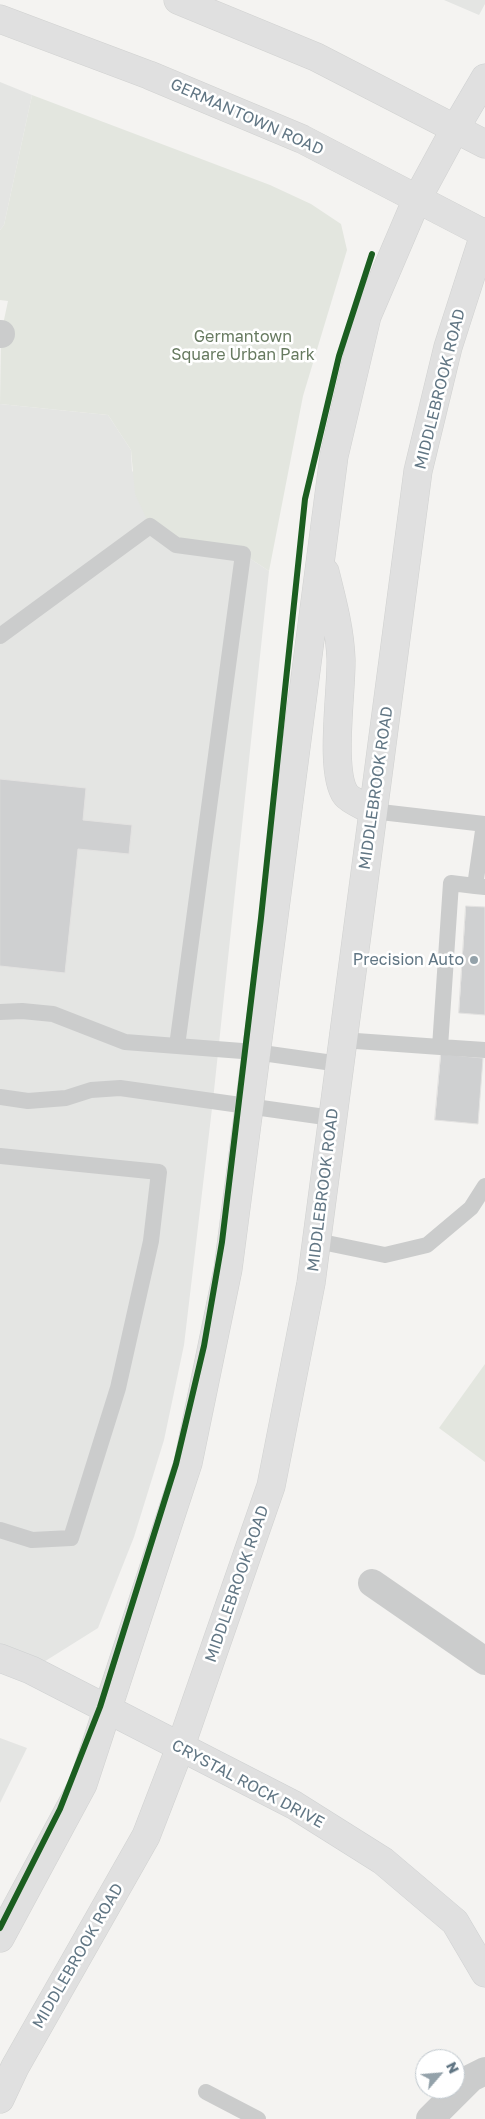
<!DOCTYPE html>
<style>
body{margin:0}
#map{position:relative;width:485px;height:2119px;overflow:hidden;background:#f4f3f1;font-family:"Golos Text",sans-serif}
canvas{display:block}
.north{position:absolute;left:415px;top:2049px;width:50px;height:50px;box-sizing:border-box;background:#fff;border:1px solid #c0c8ce;border-radius:50%;rotate:63deg;font-size:14px;font-weight:700;line-height:20px;text-align:center;color:#617684}
.north::after{content:'';display:block;margin:auto;width:18px;height:22px;background:#94a2aa;clip-path:polygon(50% 0,100% 100%,50% 72%,0 100%)}
</style>
<div id="map">
<canvas width="485" height="2119"></canvas>
<div class="north">N</div>
</div>
<script>
const ctx = document.querySelector('canvas').getContext('2d');
ctx.lineJoin = 'round';
function paint(path, color) { ctx.fillStyle = color; ctx.fill(path, 'evenodd'); }
function trace(path, color, width, dash) { ctx.strokeStyle = color; ctx.lineWidth = width; ctx.lineCap = dash ? 'butt' : 'round'; ctx.setLineDash(dash || []); ctx.stroke(path); }
function label(font, color, halo, rows, align = 'center') {
  ctx.font = font + ' "Golos Text",sans-serif'; ctx.lineWidth = 5; ctx.setLineDash([]); ctx.textBaseline = 'middle'; ctx.strokeStyle = halo; ctx.fillStyle = color; for (const [text, x, y, turn = 0] of rows) {
    ctx.save(); ctx.translate(x, y); ctx.rotate((+turn || 0) * Math.PI / 180); ctx.textAlign = isNaN(turn) ? turn : align; if (halo) ctx.strokeText(text, 0, 0); ctx.fillText(text, 0, 0); ctx.restore();
  }
}
paint(new Path2D(`
 M 444,0 L 485,0 L 485,4 L 479,15 Z
 M 0,82 L 32,95 L 4,225 L 0,230 Z
 M 0,404 L 108,415 L 131,450 L 132,471 L 243,554 L 269,571 L 213,1100 L 184,1345 L 164,1440 L 134,1537 L 98,1628 L 31,1670 L 0,1658 Z
 M 0,1738 L 27,1748 L 0,1803 Z`), '#e4e5e3');
paint(new Path2D(`
 M 32,95 L 270,185 L 311,204 L 341,224 L 347,250 L 303,396 L 269,571 L 243,554 L 176,545 L 150,526 L 135,494 L 131,450 L 108,415 L 0,404 L 1,334 L 8,301 L 0,300 L 0,230 L 4,225 Z
 M 485,1364 L 485,1462 L 439,1428 Z`), '#e3e6df');
const building = new Path2D(`
 M 0,779 L 86,788 L 83,820 L 132,825 L 129,854 L 78,849 L 65,973 L 0,966 Z
 M 466,906 L 485,907 L 485,1015 L 459,1013 Z
 M 441,1054 L 483,1058 L 478,1124 L 435,1120 Z`);
paint(building, '#cfd0d1');
trace(building, '#e3e2e1', 1);
const secondary = new Path2D(`
 M 455,129 L 485,78
 M 0,1658 L 31,1670 L 294,1805 L 383,1861 L 455,1922 L 485,1973`);
const primary = new Path2D(`
 M 178,0 L 316,57 L 485,144
 M 0,19 L 149,75 L 302,139 L 485,234
 M 325,572 C 332,600 340,630 341,659 C 342,690 329,772 346,795 C 351,801 365,806 372,811
 M 0,1938 L 83,1784 L 188,1463 L 228,1269 L 334,456 L 367,316 L 417,199 L 455,129
 M 0,2099 L 15,2067 L 146,1836 L 180,1748 L 271,1486 L 311,1283 L 418,471 L 448,347 L 485,232`);
trace(secondary, '#ced0d1', 29);
trace(primary, '#d0d1d0', 29);
trace(new Path2D(`
 M 0,636 L 150,526 L 176,545 L 243,554 L 177,1046
 M 372,811 L 485,824
 M 484,824 L 475,886 L 485,887
 M 475,886 L 451,883 L 440,1047 L 485,1050
 M 0,1012 L 22,1011 L 53,1014 L 125,1042 L 255,1052 L 340,1064
 M 342,1040 L 440,1047
 M 0,1097 L 28,1101 L 66,1098 L 91,1090 L 120,1088 L 332,1118
 M 0,1156 L 159,1172 L 151,1241 L 118,1388 L 71,1538 L 32,1540 L 0,1530
 M 317,1241 L 385,1255 L 427,1245 L 471,1208 L 485,1186
 M 206,2092 L 258,2119`), '#cbcccc', 16);
trace(new Path2D(`
 M 0,334 L 1,334
 M 372,1583 L 485,1661
 M 430,2119 L 471,2078 L 485,2071`), '#cbcccc', 28);
trace(secondary, '#e0e0e0', 28);
trace(primary, '#e0e0e0', 28);
trace(new Path2D(`
 M 0,1928 L 60,1809 L 100,1707 L 176,1464 L 204,1346 L 222,1242 L 261,918 L 305,499 L 339,356 L 372,254`), '#1b5e20', 6);
for (const [x, y, r, color] of [
 [474,960,5,"#94a2aa"]
]) { const dot = new Path2D(); dot.arc(x, y, r, 0, 2 * Math.PI); ctx.fillStyle = color; ctx.fill(dot); trace(dot, '#fff', 2); }
label('16px', '#617684', '#fff', [
 ["GERMANTOWN ROAD",247,117,24],
 ["MIDDLEBROOK ROAD",440,389,-76],
 ["MIDDLEBROOK ROAD",376,788,-82],
 ["MIDDLEBROOK ROAD",323,1190,-83],
 ["MIDDLEBROOK ROAD",237,1584,-71],
 ["CRYSTAL ROCK DRIVE",248,1784,28],
 ["MIDDLEBROOK ROAD",78,1956,-60]
]);
label('16px', '#677a60', '#fff', [
 ["Germantown",243,337],
 ["Square Urban Park",243,355]
]);
label('16px', '#617684', '#fff', [
 ["Precision Auto",464,960]
], 'right');
</script>
